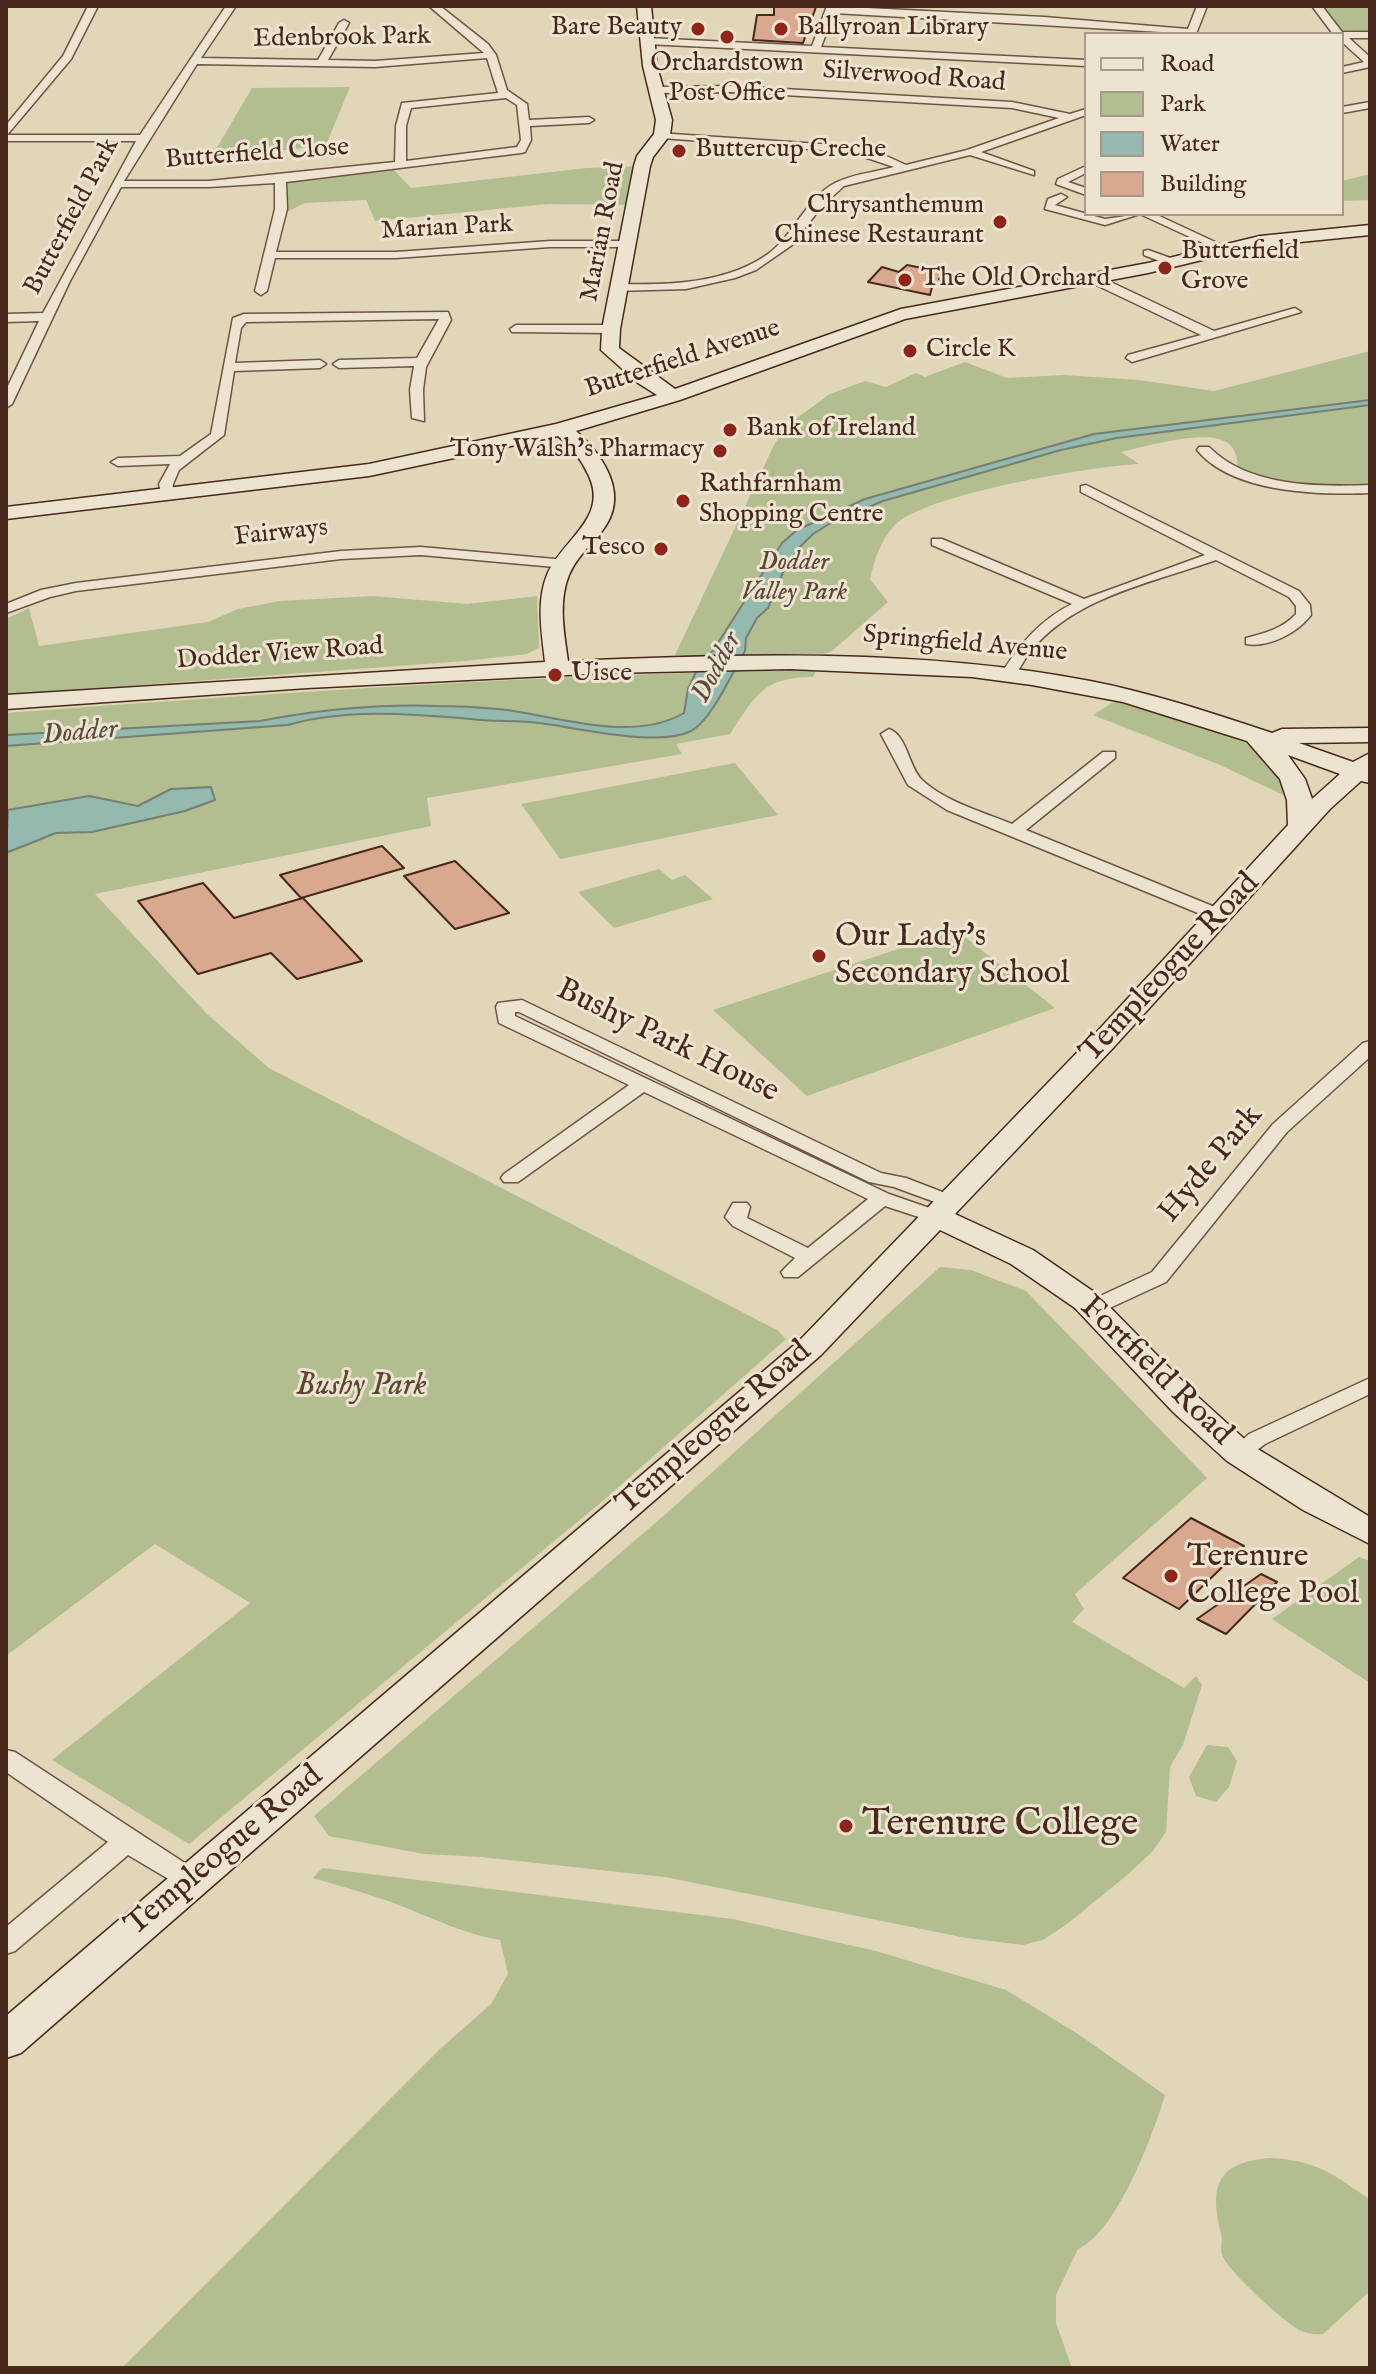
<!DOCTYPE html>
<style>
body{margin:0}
#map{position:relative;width:1376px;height:2374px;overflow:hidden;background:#e1d6b8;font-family:"IM FELL English",serif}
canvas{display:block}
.frame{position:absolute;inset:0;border:8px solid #48281a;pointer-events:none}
.legend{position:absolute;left:1084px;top:32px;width:260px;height:184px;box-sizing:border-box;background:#ece4d1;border:2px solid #a98;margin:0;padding:10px 14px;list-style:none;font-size:24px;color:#48281a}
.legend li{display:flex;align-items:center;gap:16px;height:40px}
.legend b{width:40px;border:2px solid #a98}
</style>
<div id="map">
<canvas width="1376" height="2374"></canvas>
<div class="frame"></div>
<ul class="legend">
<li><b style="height:10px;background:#ece4d1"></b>Road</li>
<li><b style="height:22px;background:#b2be90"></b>Park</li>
<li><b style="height:22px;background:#94b9ae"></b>Water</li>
<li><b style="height:22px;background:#d9a98f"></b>Building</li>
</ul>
</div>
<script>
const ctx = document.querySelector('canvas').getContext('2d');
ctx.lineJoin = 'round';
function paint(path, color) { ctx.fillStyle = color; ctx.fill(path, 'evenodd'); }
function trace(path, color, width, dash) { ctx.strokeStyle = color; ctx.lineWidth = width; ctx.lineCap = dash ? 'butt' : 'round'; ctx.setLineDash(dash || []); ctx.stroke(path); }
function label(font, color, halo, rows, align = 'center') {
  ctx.font = font + ' "IM FELL English",serif'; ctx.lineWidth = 6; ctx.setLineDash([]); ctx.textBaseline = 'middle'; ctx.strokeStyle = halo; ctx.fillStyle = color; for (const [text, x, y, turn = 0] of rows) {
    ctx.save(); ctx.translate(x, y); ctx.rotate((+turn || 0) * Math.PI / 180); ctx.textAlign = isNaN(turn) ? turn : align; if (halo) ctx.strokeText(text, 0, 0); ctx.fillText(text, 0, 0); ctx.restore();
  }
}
paint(new Path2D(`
 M 1323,6 L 1370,6 L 1370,32 L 1338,30 Z
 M 350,87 L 326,145 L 286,150 L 215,151 L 252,88 Z
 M 642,166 L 635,205 L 548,204 L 375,221 L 366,200 L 305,203 L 280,215 L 286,181 L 393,169 L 411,188 L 587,168 Z
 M 1370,174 L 1370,200 L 1342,201 L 1342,181 Z
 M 1370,351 L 1370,486 C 1325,487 1281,486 1238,467 C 1237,456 1235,446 1224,441 C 1201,430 1145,447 1121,452 L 1139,464 C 1093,466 927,494 896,524 C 881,538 874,561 870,579 L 888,602 L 832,651 L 824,654 L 675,655 L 774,445 L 787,425 L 830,394 L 865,381 L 886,387 L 916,373 L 925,377 L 965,362 L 1007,378 L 1064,375 L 1139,380 L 1214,391 Z
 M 373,596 L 467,604 L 537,596 L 539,648 L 527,654 L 465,661 L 6,695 L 6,619 L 29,608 L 39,646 L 208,622 L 238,609 L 280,601 Z
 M 816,670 L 813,677 C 763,677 756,695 730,734 L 676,744 L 682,754 L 427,798 L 431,826 L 95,894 L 207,1014 L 269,1068 L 777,1330 L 786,1339 L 605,1499 L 189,1844 L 52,1760 L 250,1603 L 155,1544 L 6,1656 L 6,713 C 275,693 546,674 816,670 Z
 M 1118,699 L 1155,709 L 1262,749 L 1296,801 L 1220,765 L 1093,715 Z
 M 735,763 L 778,815 L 560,859 L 521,804 Z
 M 659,869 L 672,880 L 685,875 L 713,899 L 614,928 L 578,892 Z
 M 956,930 L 1055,1008 L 807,1096 L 713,1010 Z
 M 940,1267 L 971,1270 L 1026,1291 L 1207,1478 L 1075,1594 L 1084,1609 L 1072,1622 L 1184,1688 L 1196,1676 L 1202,1685 L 1183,1745 L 1170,1767 L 1166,1832 L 1153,1851 L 1126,1876 L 1067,1924 L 1043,1940 L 1023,1945 L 966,1938 L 665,1877 L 481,1857 L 424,1854 L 329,1836 L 314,1816 L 668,1512 Z
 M 1359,1557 L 1370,1561 L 1370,1683 L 1272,1619 Z
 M 1207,1745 L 1228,1747 L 1237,1761 L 1229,1787 L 1216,1802 L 1196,1796 L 1189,1777 Z
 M 322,1868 L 733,1919 L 876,1951 L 1006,1990 L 1078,2034 L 1165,2095 C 1153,2135 1117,2232 1078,2249 L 1056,2295 L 1056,2323 L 1072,2368 L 122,2368 L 440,2049 L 491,2004 L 508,1974 L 500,1940 C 465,1934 436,1920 404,1907 C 374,1895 343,1887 313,1878 Z
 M 1270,2158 C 1315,2160 1334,2174 1370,2200 L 1370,2291 L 1323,2334 C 1315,2335 1307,2334 1299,2330 C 1281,2319 1232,2275 1223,2257 C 1219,2248 1223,2242 1221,2233 C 1209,2186 1217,2162 1270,2158 Z`), '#b2be90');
const water = new Path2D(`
 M 1370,400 L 1370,405 L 1117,438 L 1061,450 L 883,501 L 829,524 L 813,534 L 799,548 L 784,570 L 768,608 L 757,618 L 746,638 L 745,651 C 732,673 711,721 691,731 C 658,748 575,727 539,723 C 517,720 493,722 471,719 C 412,714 346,708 288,725 L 6,746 L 6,735 L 260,721 C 318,710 378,704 437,706 C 457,706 478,707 498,709 C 556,715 630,744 684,713 L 688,689 L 696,672 L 714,649 L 782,543 L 797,530 L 865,499 L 1094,434 Z
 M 211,787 L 215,800 L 185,811 L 92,832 L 56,833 L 6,853 L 8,810 L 89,796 L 138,806 L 171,789 Z`);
paint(water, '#94b9ae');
trace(water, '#767f73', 2);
const building = new Path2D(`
 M 774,7 L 816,7 L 803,43 L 753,40 L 757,15 L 774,15 Z
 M 907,265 L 947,273 L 939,279 L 942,282 L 932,287 L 930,295 L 868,282 L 882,267 L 899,272 Z
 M 382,846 L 404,868 L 301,898 L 280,875 Z
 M 455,861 L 509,913 L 455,929 L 404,876 Z
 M 203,883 L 234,918 L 303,898 L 362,961 L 297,979 L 271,953 L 198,974 L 138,901 Z
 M 1191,1518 L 1244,1546 L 1179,1609 L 1123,1578 Z
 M 1261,1574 L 1277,1582 L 1226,1634 L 1197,1619 Z`);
paint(building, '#d9a98f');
trace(building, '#48281a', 2);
const street = new Path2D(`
 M 88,6 L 98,6 L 71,59 L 7,135 L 140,135 L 226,6 L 236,6 L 201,58 L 318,60 L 339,23 L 344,20 L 349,23 L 328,60 L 375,61 L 484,53 L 429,6 L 440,6 L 488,44 L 496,55 L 507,90 L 527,104 L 529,120 L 589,117 L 594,120 L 589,123 L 530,126 L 531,140 L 525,152 L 521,153 L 286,182 L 287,209 L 276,252 L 396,252 L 550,241 L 627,241 L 633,244 L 627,247 L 550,247 L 396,258 L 275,258 L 267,291 L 261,295 L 255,291 L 275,209 L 275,183 L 209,187 L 121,187 L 70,281 L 12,404 L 6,408 L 6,390 L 39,321 L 6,322 L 6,314 L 43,313 L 136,141 L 6,141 L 6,125 L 63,56 ZM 487,58 L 498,93 L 402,103 L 396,126 L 395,162 L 209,181 L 124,181 L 197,64 L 375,67 ZM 506,98 L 517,105 L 521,140 L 517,147 L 406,161 L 406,126 L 411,108 Z
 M 827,6 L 1044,17 L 1188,29 L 1197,6 L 1207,6 L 1196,34 L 834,13 L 821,47 L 1086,60 L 1086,66 L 647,44 L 642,41 L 647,38 L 812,46 Z
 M 1312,6 L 1322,6 L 1342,32 L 1370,32 L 1370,38 L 1349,38 L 1370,57 L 1370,67 L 1342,73 L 1342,67 L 1364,62 L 1342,42 L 1342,34 L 1333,34 Z
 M 731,86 L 1012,102 L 1070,114 L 1086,109 L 1086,115 L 981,152 L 1034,171 L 1034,175 L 970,155 L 844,186 L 822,206 L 792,245 L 756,270 L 735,278 L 686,289 L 615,291 L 613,288 L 619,284 C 668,285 726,284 768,254 C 794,235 806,198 835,183 C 852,174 876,172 894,167 L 849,152 L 662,138 L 657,135 L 658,133 L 849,146 L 882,154 L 906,165 L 967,150 L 1059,118 L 1012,108 L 731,92 L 657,93 L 652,90 L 657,87 Z
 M 1370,102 L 1370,108 L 1342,113 L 1342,107 Z
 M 1086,166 L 1086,173 L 1068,182 L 1086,188 L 1086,195 L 1056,184 L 1058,179 Z
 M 1061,194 L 1067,197 L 1055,205 L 1105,219 L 1140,214 L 1105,225 L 1045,209 L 1048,199 Z
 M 1140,214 L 1155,214 L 1228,248 L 1218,250 Z
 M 1148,250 L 1176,260 L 1178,262 L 1172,266 L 1144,255 L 1144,251 Z
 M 1090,276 L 1098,276 L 1214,331 L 1295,308 L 1301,312 L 1132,362 L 1126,358 L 1128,355 L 1201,335 L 1090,282 Z
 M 448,312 L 451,320 L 426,367 L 423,390 L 424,421 L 412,418 L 410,390 L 414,366 L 339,368 L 333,364 L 339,360 L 417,358 L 439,319 L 246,322 L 241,328 L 235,363 L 320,360 L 326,364 L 320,368 L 234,371 L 224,435 L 179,470 L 173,484 L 172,498 L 162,498 L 159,484 L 170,464 L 118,466 L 111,462 L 118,458 L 180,456 L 211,434 L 233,318 L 244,314 Z
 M 516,325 L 611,325 L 617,329 L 611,333 L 512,332 L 510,329 Z
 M 1199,447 L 1209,447 C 1248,487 1318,487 1370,485 L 1370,493 C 1319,495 1232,493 1197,450 Z
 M 1086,485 L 1299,591 L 1310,605 L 1311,615 C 1297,633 1269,648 1246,644 L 1246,638 C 1265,633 1282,629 1296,614 L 1296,606 L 1289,597 L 1216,560 C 1154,582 1074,597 1031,651 C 1024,659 1020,669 1014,677 L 1004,677 L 1001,674 C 1020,644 1040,620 1072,604 L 932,545 L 932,539 L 942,539 L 1084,599 L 1205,555 L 1081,492 L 1081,486 Z
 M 421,547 L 566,560 L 573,564 L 566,568 L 421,555 L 341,559 L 76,591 L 50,597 L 6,613 L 6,604 L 41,590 L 76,583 L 341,551 Z
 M 889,729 C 907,735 909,768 922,780 C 946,802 983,812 1012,824 L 1103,752 L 1115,752 L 1115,758 L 1026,830 L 1227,912 L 1230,916 L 1227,920 L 1215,920 L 947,810 L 908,785 L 881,734 Z
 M 522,1000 L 881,1173 L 906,1178 L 958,1198 L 961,1202 L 951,1208 L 894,1187 L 869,1182 L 519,1012 L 515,1012 L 515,1016 L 889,1194 L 944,1213 L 947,1217 L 937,1223 L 885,1206 L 798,1277 L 784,1277 L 781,1272 L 795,1258 L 733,1226 L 725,1217 L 733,1203 L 747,1203 L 750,1207 L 747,1218 L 808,1248 L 868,1199 L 644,1092 L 518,1182 L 504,1182 L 501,1178 L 504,1174 L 629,1085 L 499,1023 L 496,1007 L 498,1003 Z
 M 1370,1041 L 1370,1057 L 1287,1132 L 1166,1282 L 1099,1313 L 1085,1313 L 1081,1308 L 1085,1303 L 1152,1272 L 1273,1124 L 1363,1043 Z
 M 1370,1378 L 1370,1394 L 1265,1444 L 1247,1458 L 1231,1458 L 1228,1453 L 1249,1434 Z
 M 6,1750 L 15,1752 L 200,1873 L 204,1880 L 200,1887 L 191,1890 L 182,1887 L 128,1855 L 15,1951 L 6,1954 L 6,1927 L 108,1842 L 6,1772 Z`);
const secondary = new Path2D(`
 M 637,6 L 651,6 L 657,66 L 672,120 L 670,135 L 653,157 L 650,166 L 620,329 L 619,348 L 675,389 L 901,309 L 1148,263 L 1260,236 L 1370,225 L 1370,235 L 1260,246 L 1148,273 L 905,319 L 680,400 L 576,431 C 605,457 630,496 602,531 C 590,546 576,558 569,575 C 558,602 564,633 568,661 C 742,654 918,648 1090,681 C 1152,693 1212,713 1272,733 L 1282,729 L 1370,728 L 1370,742 L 1299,743 L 1353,762 L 1370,753 L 1370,783 L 1361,781 L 1330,809 L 1113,1048 L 955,1214 L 1033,1250 L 1097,1294 L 1197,1396 L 1251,1445 L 1370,1517 L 1370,1544 L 1303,1510 L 1227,1461 L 1173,1412 L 1075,1308 L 1011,1264 L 940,1230 L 821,1355 L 21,2053 L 6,2058 L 6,2016 L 799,1341 L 1093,1036 L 1288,825 L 1287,800 L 1280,779 L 1247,741 L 1123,702 L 1032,685 L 972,677 L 790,669 L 608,673 L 307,688 L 6,709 L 6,695 L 545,662 C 542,634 536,602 547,575 C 562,539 610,518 588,474 C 581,459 571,446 558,436 L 369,476 L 6,519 L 6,507 L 369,464 L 556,424 L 657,395 L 638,383 L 601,350 L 602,329 L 634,166 L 637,156 L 654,134 L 656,120 L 643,66 ZM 1288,755 L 1340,774 L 1312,799 L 1305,779 Z`);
trace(street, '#6e5442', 3);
trace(secondary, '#48281a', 3);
paint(street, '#ece4d1');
paint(secondary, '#ece4d1');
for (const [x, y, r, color] of [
 [698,29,8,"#8f2418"],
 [781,29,8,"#8f2418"],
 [727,37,8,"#8f2418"],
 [679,151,8,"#8f2418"],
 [1000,222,8,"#8f2418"],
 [1165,268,8,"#8f2418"],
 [905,280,8,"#8f2418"],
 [910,351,8,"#8f2418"],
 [730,430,8,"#8f2418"],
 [720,451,8,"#8f2418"],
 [683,501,8,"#8f2418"],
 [661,549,8,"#8f2418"],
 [555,675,8,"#8f2418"],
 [819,956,8,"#8f2418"],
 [1171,1576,8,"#8f2418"],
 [846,1826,8,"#8f2418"]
]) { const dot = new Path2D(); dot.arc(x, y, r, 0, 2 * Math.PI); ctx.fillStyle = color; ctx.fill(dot); trace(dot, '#ece4d1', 3); }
label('26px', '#48281a', '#ece4d1', [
 ["Bare Beauty",682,29,"right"],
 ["Ballyroan Library",797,29],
 ["Orchardstown",727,65,"center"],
 ["Post Office",727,95,"center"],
 ["Buttercup Creche",695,151],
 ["Chrysanthemum",984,207,"right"],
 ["Chinese Restaurant",984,237,"right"],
 ["Butterfield",1181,253],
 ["Grove",1181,283],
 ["The Old Orchard",921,280],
 ["Circle K",926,351],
 ["Bank of Ireland",746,430],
 ["Tony Walsh's Pharmacy",704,451,"right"],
 ["Rathfarnham",699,486],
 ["Shopping Centre",699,516],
 ["Tesco",645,549,"right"],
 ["Uisce",571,675]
], 'left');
label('26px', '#48281a', '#ece4d1', [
 ["Edenbrook Park",342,39,-1],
 ["Silverwood Road",914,78,4],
 ["Butterfield Close",257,155,-4],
 ["Butterfield Park",73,217,-62],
 ["Marian Park",447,229,-3],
 ["Marian Road",604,232,-79],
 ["Butterfield Avenue",683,360,-18],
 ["Fairways",281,534,-6],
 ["Springfield Avenue",965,645,5],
 ["Dodder View Road",280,655,-4]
]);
label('italic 26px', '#5d4632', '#ece4d1', [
 ["Dodder",794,564],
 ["Valley Park",794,594]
]);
label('italic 28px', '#5b4c3f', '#ece4d1', [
 ["Dodder",718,668,-62],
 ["Dodder",80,734,-5]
]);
label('32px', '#48281a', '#ece4d1', [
 ["Our Lady's",835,938],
 ["Secondary School",835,975],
 ["Terenure",1187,1558],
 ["College Pool",1187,1595]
], 'left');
label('32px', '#48281a', '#ece4d1', [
 ["Templeogue Road",1171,969,-47],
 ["Bushy Park House",667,1042,26],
 ["Hyde Park",1212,1165,-50],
 ["Fortfield Road",1155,1372,44],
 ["Templeogue Road",715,1429,-41],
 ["Templeogue Road",225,1852,-40]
]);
label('italic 32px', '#5d4632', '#ece4d1', [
 ["Bushy Park",361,1387]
]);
label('38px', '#48281a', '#ece4d1', [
 ["Terenure College",862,1826]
], 'left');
</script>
